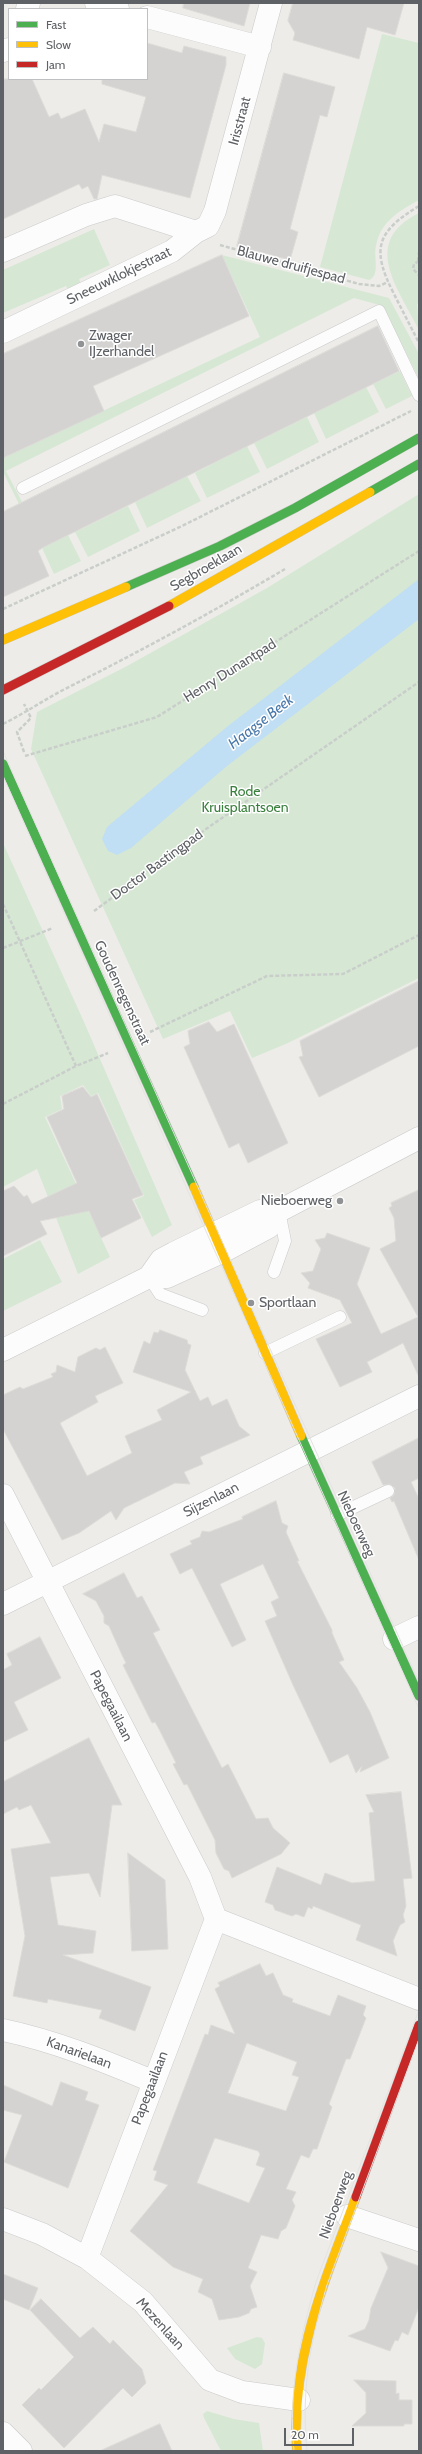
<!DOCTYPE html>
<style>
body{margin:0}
#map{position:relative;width:422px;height:2454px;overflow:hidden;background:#edece8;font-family:Cabin,sans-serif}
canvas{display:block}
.frame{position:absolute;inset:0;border:4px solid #5e6165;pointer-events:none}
.legend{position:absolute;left:8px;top:8px;width:140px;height:72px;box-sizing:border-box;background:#fff;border:1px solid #bfc0c1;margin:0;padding:5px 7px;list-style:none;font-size:12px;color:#5e6165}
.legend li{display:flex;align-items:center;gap:8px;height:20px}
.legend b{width:20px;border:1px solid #bfc0c1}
.scale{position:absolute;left:284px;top:2428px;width:70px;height:18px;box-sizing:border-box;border:2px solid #5e6165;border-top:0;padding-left:5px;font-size:12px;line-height:14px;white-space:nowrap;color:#5e6165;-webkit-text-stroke:3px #fff;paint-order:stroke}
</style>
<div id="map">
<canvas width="422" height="2454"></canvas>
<div class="frame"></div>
<ul class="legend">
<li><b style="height:5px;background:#4caf50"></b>Fast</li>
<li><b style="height:5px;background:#ffc107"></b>Slow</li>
<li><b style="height:5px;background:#c62828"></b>Jam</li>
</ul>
<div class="scale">20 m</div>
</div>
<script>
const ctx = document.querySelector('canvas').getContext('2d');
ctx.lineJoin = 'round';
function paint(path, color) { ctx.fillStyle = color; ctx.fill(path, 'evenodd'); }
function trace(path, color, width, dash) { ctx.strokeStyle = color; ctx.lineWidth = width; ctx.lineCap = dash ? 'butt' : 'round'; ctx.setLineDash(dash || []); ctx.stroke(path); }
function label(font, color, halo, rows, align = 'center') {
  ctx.font = font + ' Cabin,sans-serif'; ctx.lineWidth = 3; ctx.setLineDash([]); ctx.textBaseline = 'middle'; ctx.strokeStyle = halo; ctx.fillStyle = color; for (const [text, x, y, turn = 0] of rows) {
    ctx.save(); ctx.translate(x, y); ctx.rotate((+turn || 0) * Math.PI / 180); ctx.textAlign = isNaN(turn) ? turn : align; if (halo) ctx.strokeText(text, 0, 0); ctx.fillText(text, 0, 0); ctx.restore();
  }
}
paint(new Path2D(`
 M 382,34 L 419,43 L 419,200 C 399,211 380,222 376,246 C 373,257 381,275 369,280 L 320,267 Z
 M 419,213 L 419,303 L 417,304 L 419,330 C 398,288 360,242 419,213 Z
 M 94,229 L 110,265 L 79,279 L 83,289 L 70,294 L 66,286 L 3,313 L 3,270 Z
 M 222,255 L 389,298 L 419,354 L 419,379 L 383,306 L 354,298 L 6,471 L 22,502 L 19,504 L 3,472 L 3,458 L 260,337 Z
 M 400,371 L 412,396 L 386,409 L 373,384 Z
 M 366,387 L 379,412 L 326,439 L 314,413 Z
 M 307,417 L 319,442 L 267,469 L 254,443 Z
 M 247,446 L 260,472 L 207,498 L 195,473 Z
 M 187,476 L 201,501 L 147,528 L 135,502 Z
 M 419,494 L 419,978 L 288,1043 L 252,1058 L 230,1011 L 163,1039 L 31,749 L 37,712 L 127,666 L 267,588 Z
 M 128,506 L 140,531 L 88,557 L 75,532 Z
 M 68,535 L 81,561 L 54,574 L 42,548 Z
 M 3,843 L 84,1022 L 172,1225 L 152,1237 L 134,1200 L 144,1196 L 98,1093 L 91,1096 L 83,1085 L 60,1096 L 62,1109 L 45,1117 L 110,1257 L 78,1274 L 37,1169 L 3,1187 Z
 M 40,1240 L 62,1282 L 3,1311 L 3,1259 Z
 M 257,2337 L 262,2338 L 265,2343 L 262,2364 L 255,2369 L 235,2359 L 227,2348 Z
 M 207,2411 L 234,2419 L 259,2423 L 263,2451 L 221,2451 L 204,2418 L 203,2414 Z`), '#d6e8d4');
paint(new Path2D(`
 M 419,579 L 419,619 L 227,766 L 131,848 L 117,855 L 108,851 L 102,839 L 107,827 L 228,726 Z`), '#c0def4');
const building = new Path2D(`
 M 184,3 L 250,3 L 244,26 L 183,8 Z
 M 293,3 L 404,3 L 395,35 L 367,27 L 359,59 L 293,40 L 295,33 L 288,21 Z
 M 147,43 L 182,53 L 184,46 L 226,57 L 226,65 L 190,198 L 102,175 L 97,199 L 94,199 L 88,186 L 82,189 L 79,184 L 3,219 L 3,79 L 32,79 L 49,117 L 58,113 L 61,119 L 85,109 L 99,142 L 104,124 L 136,132 L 146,97 L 102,84 L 102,79 L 147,79 Z
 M 284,73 L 335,87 L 327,117 L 320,115 L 290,229 L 298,232 L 290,260 L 237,246 Z
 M 222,255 L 249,316 L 93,386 L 104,411 L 3,458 L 3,354 Z
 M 378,326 L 399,371 L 42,548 L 38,551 L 49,576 L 3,597 L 3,512 Z
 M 419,981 L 419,1046 L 319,1097 L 299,1057 L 303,1056 L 300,1041 Z
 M 209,1022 L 217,1032 L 234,1024 L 288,1143 L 248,1163 L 239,1143 L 229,1148 L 184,1047 L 190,1044 L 188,1031 Z
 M 83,1087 L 91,1097 L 97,1094 L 143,1195 L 132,1199 L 141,1218 L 101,1238 L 89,1211 L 40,1221 L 47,1234 L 3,1256 L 3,1191 L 14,1186 L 24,1197 L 27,1195 L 32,1204 L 77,1183 L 47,1117 L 64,1109 L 62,1096 Z
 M 419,1190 L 419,1377 L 403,1343 L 367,1362 L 372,1372 L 340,1387 L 316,1339 L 352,1323 L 340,1300 L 308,1288 L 310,1283 L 301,1273 L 313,1271 L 321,1249 L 315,1240 L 325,1238 L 327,1233 L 370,1248 L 357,1284 L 381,1334 L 418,1317 L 380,1249 L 396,1241 L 394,1218 L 389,1208 L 392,1206 L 391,1203 Z
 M 160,1330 L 187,1340 L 188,1344 L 191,1345 L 185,1370 L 200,1401 L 208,1397 L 212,1406 L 227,1399 L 239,1426 L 250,1435 L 200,1457 L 203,1464 L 184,1472 L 190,1484 L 175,1483 L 124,1508 L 116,1520 L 111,1511 L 79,1533 L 62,1540 L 3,1429 L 3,1395 L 20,1387 L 23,1389 L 53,1377 L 51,1374 L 56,1372 L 57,1365 L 75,1372 L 78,1357 L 96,1348 L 100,1350 L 105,1347 L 123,1383 L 95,1396 L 98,1402 L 60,1423 L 87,1476 L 132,1453 L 125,1436 L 162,1420 L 157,1410 L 191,1392 L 133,1372 L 144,1341 L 150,1344 L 154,1332 L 158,1333 Z
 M 419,1438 L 419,1478 L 411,1482 L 419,1499 L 419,1560 L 394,1501 L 392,1502 L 390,1498 L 394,1495 L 395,1488 L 389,1484 L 383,1485 L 372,1462 Z
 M 276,1501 L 282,1523 L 288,1526 L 286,1532 L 299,1561 L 297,1561 L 332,1630 L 332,1633 L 344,1660 L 339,1662 L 357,1688 L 370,1712 L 389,1758 L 360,1772 L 362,1766 L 356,1773 L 348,1754 L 330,1763 L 293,1685 L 265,1621 L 277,1616 L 271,1602 L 279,1598 L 263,1564 L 220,1584 L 246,1640 L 232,1647 L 192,1568 L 180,1574 L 170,1554 L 192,1544 L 190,1541 L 200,1537 L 202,1531 L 209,1532 L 243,1519 L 242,1517 Z
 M 124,1573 L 137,1598 L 142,1596 L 160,1630 L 153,1633 L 222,1768 L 228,1764 L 256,1819 L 268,1818 L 273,1828 L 290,1843 L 281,1854 L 232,1878 L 229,1871 L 224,1869 L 216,1853 L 215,1840 L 187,1784 L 184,1785 L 173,1764 L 176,1763 L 159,1729 L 155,1722 L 152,1723 L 123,1665 L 126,1663 L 122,1655 L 109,1626 L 104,1623 L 104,1616 L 96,1601 L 83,1594 Z
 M 40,1637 L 61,1678 L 14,1702 L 28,1730 L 3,1742 L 3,1670 L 12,1665 L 7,1654 Z
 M 89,1738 L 122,1805 L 112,1805 L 100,1897 L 89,1873 L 50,1877 L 58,1925 L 96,1931 L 93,1953 L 63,1955 L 151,1987 L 135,2031 L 99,2018 L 102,2010 L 48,1999 L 47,2003 L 13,1996 L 25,1936 L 11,1849 L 51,1843 L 31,1805 L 19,1810 L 17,1807 L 3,1814 L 3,1782 Z
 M 401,1792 L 412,1878 L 403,1879 L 406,1906 L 403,1915 L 405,1922 L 400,1925 L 393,1941 L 397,1956 L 356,1940 L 361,1925 L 313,1906 L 312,1909 L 308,1907 L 304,1917 L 296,1914 L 292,1916 L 275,1910 L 273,1905 L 265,1902 L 277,1867 L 321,1885 L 325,1873 L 352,1883 L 375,1881 L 369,1813 L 374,1812 L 366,1795 Z
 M 128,1853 L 165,1880 L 168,1949 L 132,1951 Z
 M 260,1964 L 266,1976 L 273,1973 L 283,1995 L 293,1999 L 292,2002 L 330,2016 L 338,1995 L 366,2006 L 363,2015 L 366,2018 L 350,2059 L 346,2059 L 329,2104 L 332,2107 L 317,2149 L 313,2149 L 309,2158 L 301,2155 L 286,2189 L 296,2192 L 292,2200 L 295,2206 L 286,2228 L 281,2231 L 278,2239 L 261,2235 L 248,2268 L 257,2272 L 250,2286 L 257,2307 L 251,2309 L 249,2313 L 239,2317 L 219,2320 L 212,2299 L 198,2292 L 203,2279 L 173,2267 L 130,2231 L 168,2185 L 154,2180 L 157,2171 L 153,2170 L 205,2034 L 208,2035 L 211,2025 L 235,2034 L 215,1989 L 220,1986 L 218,1983 ZM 247,2043 L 297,2062 L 292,2075 L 299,2077 L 286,2111 L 228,2093 ZM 215,2138 L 258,2151 L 260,2154 L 256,2165 L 265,2168 L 249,2203 L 197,2183 Z
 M 61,2082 L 88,2092 L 85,2100 L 99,2105 L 68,2188 L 4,2162 L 22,2115 L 3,2110 L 3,2085 L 52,2106 Z
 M 381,2252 L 419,2266 L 419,2307 L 408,2335 L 402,2332 L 398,2341 L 395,2340 L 390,2351 L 348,2336 L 365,2329 L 369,2320 L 371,2308 L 388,2268 Z
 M 3,2274 L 38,2288 L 29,2310 L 3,2299 Z
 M 41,2299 L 80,2338 L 93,2327 L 110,2344 L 113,2340 L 142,2369 L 146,2383 L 132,2397 L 123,2388 L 64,2448 L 22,2405 L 39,2388 L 41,2390 L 74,2357 L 30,2310 Z
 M 354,2380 L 396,2381 L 396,2394 L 399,2393 L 399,2400 L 412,2400 L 412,2424 L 404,2424 L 404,2426 L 352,2426 L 366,2413 L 366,2393 Z
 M 160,2424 L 172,2451 L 100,2451 Z`);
paint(building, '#d4d3d1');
trace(building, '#dcdbd8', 1);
const lane = new Path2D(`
 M 23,488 L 379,311 L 419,395
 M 274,1272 L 285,1241 L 279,1211
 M 149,1277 L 160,1294 L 202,1310
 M 265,1353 L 340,1317
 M 337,1515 L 388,1491`);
const street = new Path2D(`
 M 96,3 L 118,9
 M 27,9 L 29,3
 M 147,17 L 260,47
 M 3,51 L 9,49
 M 3,251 L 86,215 L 115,206 L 196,232
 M 3,332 L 172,251 L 196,232 L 208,226 L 215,211 L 271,3
 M 149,1277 L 161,1260 L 174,1253 L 260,1211 L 279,1211 L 419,1138
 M 3,1350 L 149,1277 L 167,1277 L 222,1252 L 269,1227 L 279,1211
 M 3,1495 L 200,1877 L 216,1919 L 87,2258
 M 3,1604 L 419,1396
 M 394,1639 L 419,1627
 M 216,1919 L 419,1999
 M 3,2030 C 55,2041 104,2061 152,2081
 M 347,2216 L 419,2240
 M 3,2219 L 42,2234 L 87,2258 L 143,2302 L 210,2380 L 242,2392 L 299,2400
 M 3,2433 L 21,2451`);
const fast = new Path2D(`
 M 370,492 L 419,464
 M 126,587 L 220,546 L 295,508 L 419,438
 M 3,764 L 194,1187
 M 301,1436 L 419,1696`);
const slow = new Path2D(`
 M 169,606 L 370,492
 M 3,640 L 126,587
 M 194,1187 L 301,1436
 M 297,2451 C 290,2359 325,2281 356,2197`);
const jam = new Path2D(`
 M 3,690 L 169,606
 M 356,2197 L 419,2025`);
trace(lane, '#cacaca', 13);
trace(street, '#cacaca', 23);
trace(fast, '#cacac9', 10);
trace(slow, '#cacac9', 10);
trace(jam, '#cacac9', 10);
trace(new Path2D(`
 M 419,206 C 376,232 371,249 394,294 C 402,310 411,327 419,343
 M 220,245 L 359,284 L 379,286 L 388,282
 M 418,261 L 419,252
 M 419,261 L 414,264 L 413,269 L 419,275
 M 3,609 L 182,526 L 411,411
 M 3,724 C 23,714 41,702 61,691 C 137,653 211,613 285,569
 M 24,752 L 17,732 L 31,718 L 24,704
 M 25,756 L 157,717 L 419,551
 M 3,904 L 76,1066
 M 94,911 L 206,829 L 419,682
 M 3,948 L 53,928
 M 150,1032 L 267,976 L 343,974 L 419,935
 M 3,1104 L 76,1066 L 108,1053`), '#c9cecb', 2.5, [4, 2]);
trace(lane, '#fcfcfc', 12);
trace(street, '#fcfcfc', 22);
trace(fast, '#4caf50', 9);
trace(slow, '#ffc107', 9);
trace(jam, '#c62828', 9);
trace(new Path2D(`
 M 3,751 L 419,1682
 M 3,776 L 419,1709
 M 294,2451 C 288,2392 300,2338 316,2282 L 419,2010
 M 307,2451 C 301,2390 310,2343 327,2285 L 419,2039`), '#e3e3e2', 1);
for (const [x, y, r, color] of [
 [81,344,4,"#909293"],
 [340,1201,4,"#909293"],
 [251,1303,4,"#909293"]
]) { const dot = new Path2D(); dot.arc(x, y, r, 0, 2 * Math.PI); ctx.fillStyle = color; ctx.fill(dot); trace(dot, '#fff', 1.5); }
label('14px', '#5e6165', '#fff', [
 ["Irisstraat",240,121,-75],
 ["Blauwe druifjespad",291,265,15],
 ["Sneeuwklokjestraat",119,276,-26],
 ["Segbroeklaan",206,568,-30],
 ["Henry Dunantpad",230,671,-32],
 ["Doctor Bastingpad",157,865,-36],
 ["Goudenregenstraat",122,993,65],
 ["Sijzenlaan",211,1500,-27],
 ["Nieboerweg",356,1524,65],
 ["Papegaailaan",111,1706,63],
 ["Kanarielaan",79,2053,20],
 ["Papegaailaan",150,2088,-69],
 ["Nieboerweg",336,2205,-70],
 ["Mezenlaan",160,2324,48]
]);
label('14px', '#5e6165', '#fff', [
 ["Zwager",89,336],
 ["IJzerhandel",89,352],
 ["Nieboerweg",332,1201,"right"],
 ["Sportlaan",259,1303]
], 'left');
label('14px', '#3a803e', '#fff', [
 ["Rode",245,792],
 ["Kruisplantsoen",245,808]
]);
label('italic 15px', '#4978ab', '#fff', [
 ["Haagse Beek",261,722,-38]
]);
</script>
